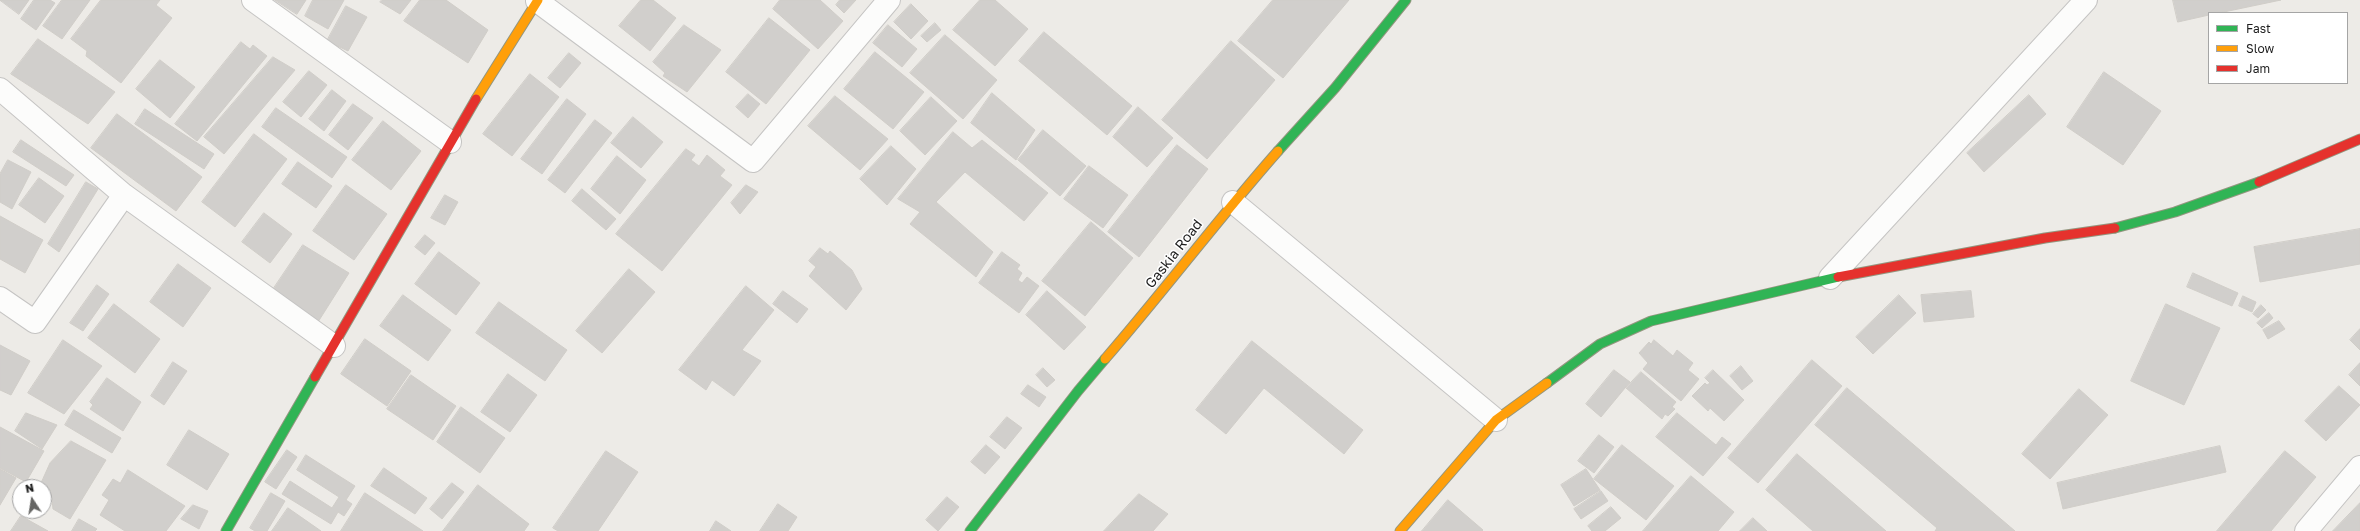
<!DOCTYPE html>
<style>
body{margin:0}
#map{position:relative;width:2360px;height:531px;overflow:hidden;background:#edebe7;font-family:"Golos Text",sans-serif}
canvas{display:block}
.legend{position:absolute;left:2208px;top:12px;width:140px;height:72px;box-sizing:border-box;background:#fff;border:1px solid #a5a5a5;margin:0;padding:5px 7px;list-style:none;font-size:12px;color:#1e1e1e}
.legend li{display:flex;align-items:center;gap:8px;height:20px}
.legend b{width:20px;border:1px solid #a5a5a5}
.north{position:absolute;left:12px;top:479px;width:40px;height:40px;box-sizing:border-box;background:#fff;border:1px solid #a5a5a5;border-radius:50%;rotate:348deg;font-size:11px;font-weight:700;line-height:16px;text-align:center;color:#1e1e1e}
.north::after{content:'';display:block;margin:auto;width:14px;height:18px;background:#666664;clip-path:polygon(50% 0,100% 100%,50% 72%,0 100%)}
</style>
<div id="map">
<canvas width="2360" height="531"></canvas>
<ul class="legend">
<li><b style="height:5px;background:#30b455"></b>Fast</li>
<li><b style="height:5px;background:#ff9f0a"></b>Slow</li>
<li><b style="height:5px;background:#e5322d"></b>Jam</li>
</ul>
<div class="north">N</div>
</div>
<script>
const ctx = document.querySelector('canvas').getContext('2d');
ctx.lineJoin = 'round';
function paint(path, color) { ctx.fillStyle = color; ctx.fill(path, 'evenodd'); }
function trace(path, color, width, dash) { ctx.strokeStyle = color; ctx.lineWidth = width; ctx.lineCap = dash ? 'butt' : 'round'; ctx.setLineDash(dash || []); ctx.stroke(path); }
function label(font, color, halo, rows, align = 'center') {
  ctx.font = font + ' "Golos Text",sans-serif'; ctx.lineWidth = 3; ctx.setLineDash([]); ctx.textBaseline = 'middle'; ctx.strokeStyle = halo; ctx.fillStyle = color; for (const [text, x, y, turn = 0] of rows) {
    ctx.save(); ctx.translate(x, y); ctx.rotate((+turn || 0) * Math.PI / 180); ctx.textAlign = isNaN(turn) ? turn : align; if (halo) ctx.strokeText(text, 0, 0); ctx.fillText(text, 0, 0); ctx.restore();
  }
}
const building = new Path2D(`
 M 0,0 L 29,0 L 19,14 Z
 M 34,0 L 50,0 L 55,3 L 36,30 L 21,19 Z
 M 62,0 L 90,0 L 62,39 L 43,26 Z
 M 101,0 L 160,0 L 156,5 L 172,18 L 121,83 L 86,56 L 87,51 L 71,39 Z
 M 275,0 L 306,0 L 297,14 Z
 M 313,0 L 344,0 L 328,29 L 305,16 Z
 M 382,0 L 411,0 L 400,14 L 380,2 Z
 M 420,0 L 446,0 L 488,30 L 468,63 L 404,21 Z
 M 641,0 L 653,0 L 676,18 L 650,51 L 619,26 Z
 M 780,0 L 820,0 L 843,21 L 818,49 L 773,9 Z
 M 840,0 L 856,0 L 844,13 L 836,5 Z
 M 980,0 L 995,0 L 1028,29 L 995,66 L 953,30 Z
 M 1273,0 L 1349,0 L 1283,78 L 1238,41 Z
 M 2173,0 L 2281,0 L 2219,13 L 2209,13 L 2209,15 L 2178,22 Z
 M 911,4 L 928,21 L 911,39 L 894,22 Z
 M 346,6 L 367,17 L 348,51 L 327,41 Z
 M 769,18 L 810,50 L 766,104 L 726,72 Z
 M 935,23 L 941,30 L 927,42 L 921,36 Z
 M 684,25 L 721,50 L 687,92 L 663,76 L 665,73 L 653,62 Z
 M 888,25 L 917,49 L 902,67 L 873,43 Z
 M 1044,32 L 1132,106 L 1107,135 L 1019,61 Z
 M 945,35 L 997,80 L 963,119 L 910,73 Z
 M 38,39 L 115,92 L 88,124 L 11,74 Z
 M 1231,41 L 1275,80 L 1207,159 L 1162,120 Z
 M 241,42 L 250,49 L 253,45 L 267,56 L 197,141 L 175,124 Z
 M 875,52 L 924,92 L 893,129 L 844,89 Z
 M 569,53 L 581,63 L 560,88 L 548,78 Z
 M 273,57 L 295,70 L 224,154 L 204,137 Z
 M 160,60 L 195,87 L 170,118 L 136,89 Z
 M 309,71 L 327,85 L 301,117 L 283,102 Z
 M 2104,72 L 2161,111 L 2123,165 L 2067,127 Z
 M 530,74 L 559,97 L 512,156 L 483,134 Z
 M 332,90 L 346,101 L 324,131 L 309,119 Z
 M 992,93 L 1035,130 L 1016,160 L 971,123 Z
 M 748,94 L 760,104 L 748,118 L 736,107 Z
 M 2029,95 L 2046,114 L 1984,172 L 1967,153 Z
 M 835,96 L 888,139 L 860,170 L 808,126 Z
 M 931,97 L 957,121 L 925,155 L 900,131 Z
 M 567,99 L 586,114 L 542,174 L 521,159 Z
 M 353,104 L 373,118 L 348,150 L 329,135 Z
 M 1138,107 L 1173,138 L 1147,167 L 1113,137 Z
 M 276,108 L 347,157 L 332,178 L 262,127 Z
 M 145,109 L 214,154 L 204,169 L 135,124 Z
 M 117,114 L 202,177 L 176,211 L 91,148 Z
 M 633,117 L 663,142 L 641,168 L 611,143 Z
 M 595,120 L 612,133 L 565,193 L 548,180 Z
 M 383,121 L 421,151 L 391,190 L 352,160 Z
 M 1043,130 L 1086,166 L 1060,196 L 1018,160 Z
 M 953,132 L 972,148 L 982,140 L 1048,193 L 1024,221 L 965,172 L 936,202 L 993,252 L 976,277 L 910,224 L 920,212 L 898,199 Z
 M 254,134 L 287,159 L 235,227 L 202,202 Z
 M 21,140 L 74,175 L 66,186 L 13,152 Z
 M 1177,145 L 1208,169 L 1139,257 L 1108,232 Z
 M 891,146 L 916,169 L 887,205 L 860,179 Z
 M 686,149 L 695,155 L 691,160 L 699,166 L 707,155 L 725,170 L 720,176 L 732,185 L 662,271 L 616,234 Z
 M 617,156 L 646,180 L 620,214 L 591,189 Z
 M 8,160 L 31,172 L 12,209 L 0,202 L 0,174 Z
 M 298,162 L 332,186 L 316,208 L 282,184 Z
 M 1089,166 L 1128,195 L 1103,228 L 1064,199 Z
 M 39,178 L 64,196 L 45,223 L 19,205 Z
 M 86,182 L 98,189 L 59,252 L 48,244 Z
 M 346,185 L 387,214 L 354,260 L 313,231 Z
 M 746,185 L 758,192 L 740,214 L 731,203 Z
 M 582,189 L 616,219 L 606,230 L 572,201 Z
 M 445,195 L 458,202 L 445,225 L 431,218 Z
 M 264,213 L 292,234 L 270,263 L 242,242 Z
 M 0,216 L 43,240 L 25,273 L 0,259 Z
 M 1091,222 L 1133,258 L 1085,316 L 1042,281 Z
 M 2360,229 L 2360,264 L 2260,282 L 2254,247 Z
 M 425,235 L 435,243 L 425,255 L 415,247 Z
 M 303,245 L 349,273 L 318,322 L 272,291 Z
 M 820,248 L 828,254 L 830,251 L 852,270 L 862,289 L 846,310 L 809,276 L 816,267 L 809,261 Z
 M 439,252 L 480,283 L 456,315 L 415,284 Z
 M 1002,252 L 1020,265 L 1017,269 L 1022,273 L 1018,280 L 1022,283 L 1027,277 L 1039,286 L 1019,313 L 979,283 Z
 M 178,264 L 211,288 L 183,327 L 150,302 Z
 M 629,269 L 655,292 L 602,353 L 576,331 Z
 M 2193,273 L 2238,293 L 2232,306 L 2187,287 Z
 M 97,285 L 109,294 L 83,331 L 70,323 Z
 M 746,286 L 774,310 L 742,350 L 761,361 L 734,396 L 712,380 L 706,390 L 679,370 Z
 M 783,291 L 808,309 L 797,323 L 773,304 Z
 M 1047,291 L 1086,327 L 1064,350 L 1026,315 Z
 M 1971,291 L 1974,317 L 1924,322 L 1921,295 Z
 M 403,295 L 451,330 L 428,361 L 380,326 Z
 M 1899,295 L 1916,313 L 1873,354 L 1856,337 Z
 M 2243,296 L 2256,302 L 2252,312 L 2239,306 Z
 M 499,302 L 567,350 L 545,381 L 476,333 Z
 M 114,304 L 160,339 L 135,373 L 88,338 Z
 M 2166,304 L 2220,328 L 2184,405 L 2131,381 Z
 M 2261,305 L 2266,310 L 2258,318 L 2253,314 Z
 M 2269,313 L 2273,318 L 2262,328 L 2257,323 Z
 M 2279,321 L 2285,329 L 2268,339 L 2263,330 Z
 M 2360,329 L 2360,350 L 2350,340 Z
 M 365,339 L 411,371 L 387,406 L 341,374 Z
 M 63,340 L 102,366 L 64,414 L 28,393 Z
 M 1654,340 L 1673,356 L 1677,350 L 1693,363 L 1688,370 L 1699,379 L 1681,401 L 1643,369 L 1648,363 L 1639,353 L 1649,342 L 1651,344 Z
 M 1252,341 L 1363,430 L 1344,454 L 1264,388 L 1226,434 L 1196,410 Z
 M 0,345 L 30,361 L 11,395 L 0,390 Z
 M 1812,360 L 1842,386 L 1758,483 L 1728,458 Z
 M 173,362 L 187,371 L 164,405 L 151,396 Z
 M 2360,363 L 2360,386 L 2349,375 Z
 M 1741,366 L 1753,381 L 1742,390 L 1730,376 Z
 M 1043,368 L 1055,380 L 1047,387 L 1036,375 Z
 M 1614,370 L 1630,382 L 1601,417 L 1586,404 Z
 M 1713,370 L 1744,400 L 1724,421 L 1710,408 L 1708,411 L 1692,396 L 1705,383 L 1707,385 L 1710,383 L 1705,378 Z
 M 1641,372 L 1676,402 L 1672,407 L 1675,409 L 1668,416 L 1665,414 L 1662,419 L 1626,388 Z
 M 508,374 L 537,395 L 510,432 L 481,412 Z
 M 411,375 L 456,406 L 433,440 L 387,409 Z
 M 107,378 L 141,402 L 123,431 L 90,409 L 93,405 L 90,402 Z
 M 1028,385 L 1046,397 L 1039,407 L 1021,394 Z
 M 2339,386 L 2360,405 L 2326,441 L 2305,421 Z
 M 1847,388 L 2015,531 L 1935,531 L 1937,528 L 1815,425 Z
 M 2079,389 L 2108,415 L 2050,479 L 2022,454 Z
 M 461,407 L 505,438 L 480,473 L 437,442 Z
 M 74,410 L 121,438 L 112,453 L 65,425 Z
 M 26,413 L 57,425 L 42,449 L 15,431 Z
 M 1677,413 L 1716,445 L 1722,437 L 1731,444 L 1703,476 L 1656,437 Z
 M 1007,417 L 1022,428 L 1005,449 L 990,437 Z
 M 0,427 L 44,451 L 26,482 L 0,468 Z
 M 189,430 L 229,454 L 207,490 L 167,465 Z
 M 1599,435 L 1614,447 L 1594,473 L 1578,461 Z
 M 71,441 L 106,460 L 70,519 L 53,509 L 51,491 L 41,483 L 50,463 Z
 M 986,445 L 1000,457 L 985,474 L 971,462 Z
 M 1622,445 L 1674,486 L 1646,520 L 1594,479 Z
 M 2220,446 L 2226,472 L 2063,509 L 2057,483 Z
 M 287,450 L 297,457 L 276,489 L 265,482 Z
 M 606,451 L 638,472 L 598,531 L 558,531 L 553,528 Z
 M 2285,451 L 2316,477 L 2271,531 L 2217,531 Z
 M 1797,454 L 1886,531 L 1813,531 L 1766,490 Z
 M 306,455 L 355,486 L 346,500 L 352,504 L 344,516 L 338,512 L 331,524 L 282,494 L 290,481 L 332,508 L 339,497 L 297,470 Z
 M 384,468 L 427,498 L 415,514 L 371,486 Z
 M 0,469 L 16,478 L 0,505 Z
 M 1586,469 L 1600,490 L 1574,506 L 1561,485 Z
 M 128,470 L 185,506 L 166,531 L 125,531 L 100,515 L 109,500 L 102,495 L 113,479 L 120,483 Z
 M 1691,476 L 1734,512 L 1718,531 L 1643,531 Z
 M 452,483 L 464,492 L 442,519 L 430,509 Z
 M 478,485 L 529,524 L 524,531 L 443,531 Z
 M 1601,491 L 1608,501 L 1581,519 L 1574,509 Z
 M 271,493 L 285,501 L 267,531 L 255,531 L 250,528 Z
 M 365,493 L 423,531 L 341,531 Z
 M 1139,494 L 1168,514 L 1153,531 L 1104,531 Z
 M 947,497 L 959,507 L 938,531 L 926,520 Z
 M 1448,500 L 1483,530 L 1482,531 L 1422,531 Z
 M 2360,503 L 2360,531 L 2333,531 Z
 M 778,504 L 797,517 L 788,531 L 760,531 Z
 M 193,505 L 208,511 L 199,529 L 181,519 Z
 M 1611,507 L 1621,518 L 1605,531 L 1592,531 L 1588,526 Z
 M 288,508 L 321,531 L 272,531 Z
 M 21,516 L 48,531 L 11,531 Z
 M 1753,518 L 1767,531 L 1740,531 Z
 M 79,519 L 97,529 L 95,531 L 72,531 Z
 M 716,521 L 731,531 L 710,531 Z`);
paint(building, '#d1cfcc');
trace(building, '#d0cdc8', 1);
const street = new Path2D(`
 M 253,0 L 450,142
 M 537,1 L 753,161 L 889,0
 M 0,89 L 124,195 L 334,346
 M 1233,202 L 1496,420
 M 1830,278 L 2086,0
 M 0,298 L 35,322 L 124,195
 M 2306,531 L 2360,467`);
const fast = new Path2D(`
 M 1278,151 L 1335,88 L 1406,0
 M 2115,228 L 2175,212 L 2259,182
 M 1547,383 L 1600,344 L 1651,321 L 1838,277
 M 226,531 L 315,377
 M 970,531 L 1078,391 L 1105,359`);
const slow = new Path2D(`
 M 476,99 L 538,0
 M 1105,359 C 1164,291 1218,219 1278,151
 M 1400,531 L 1496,420 L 1547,383`);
const jam = new Path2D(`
 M 2259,182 L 2360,139
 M 1838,277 L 2045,238 L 2115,228
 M 315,377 L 476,99`);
trace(street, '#c5c4c3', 24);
trace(fast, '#93967f', 11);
trace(slow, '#93967f', 11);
trace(jam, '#93967f', 11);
trace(street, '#fcfcfb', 22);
trace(fast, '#30b455', 9);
trace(slow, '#ff9f0a', 9);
trace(jam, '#e5322d', 9);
label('14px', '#1e1e1e', '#fff', [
 ["Gaskia Road",1174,254,-52]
]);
</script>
